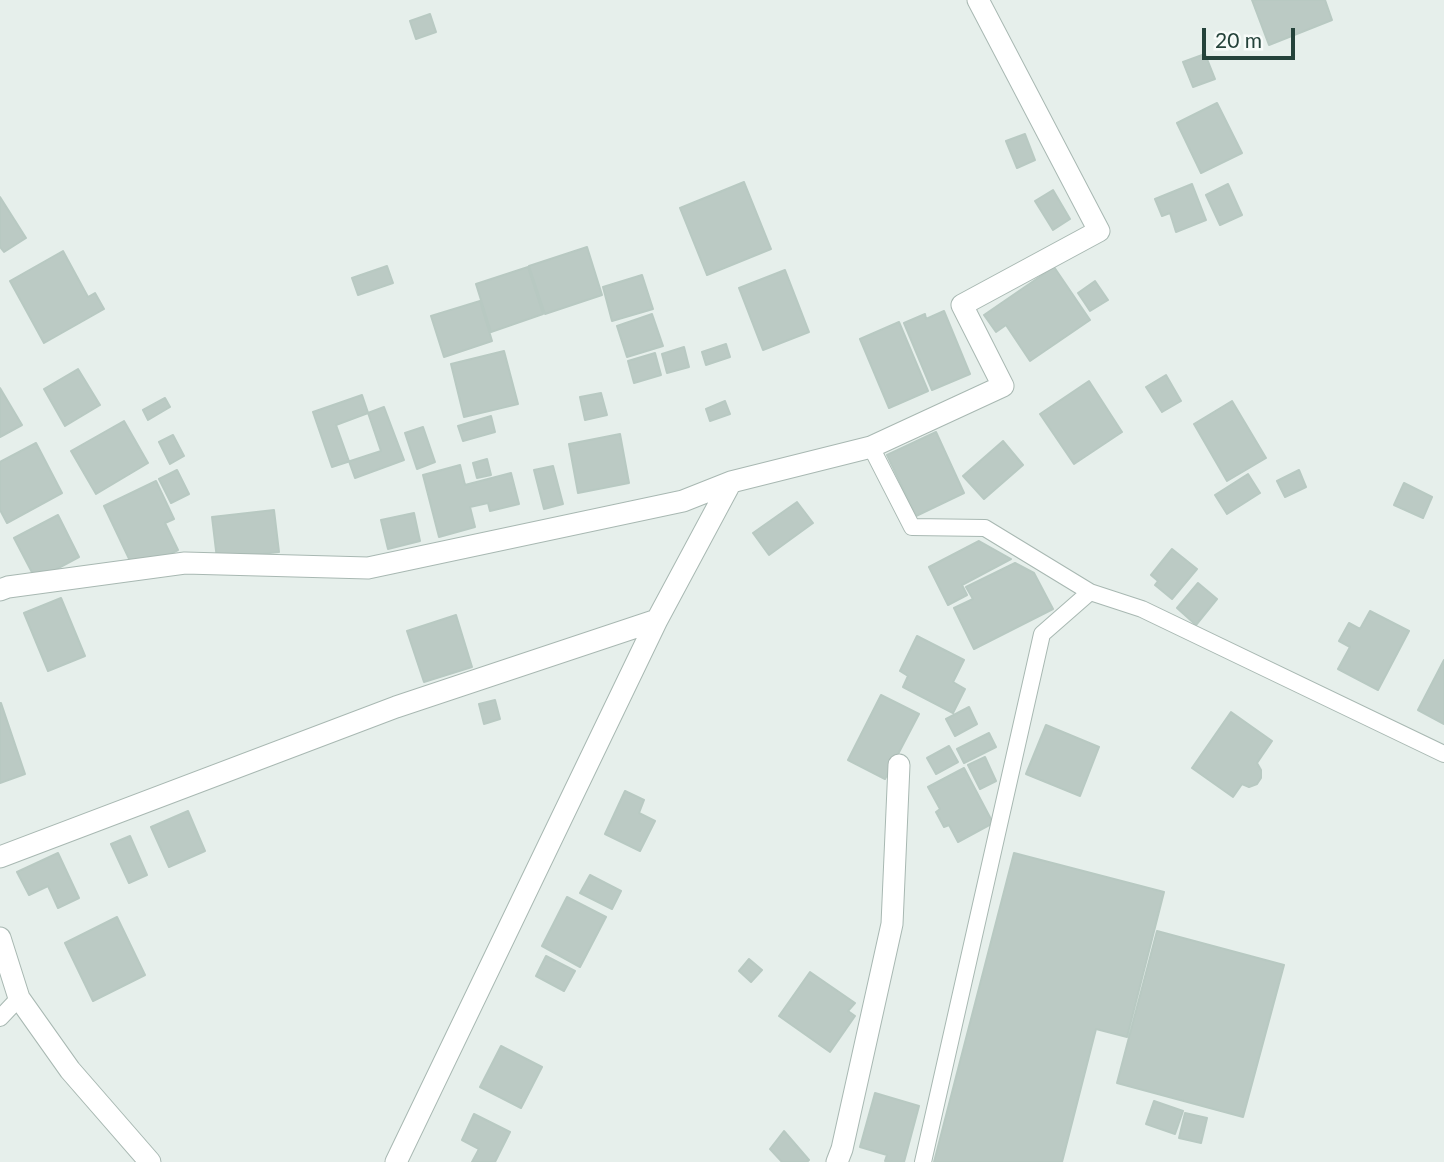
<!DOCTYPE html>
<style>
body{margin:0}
#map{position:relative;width:1444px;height:1162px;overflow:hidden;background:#e6efeb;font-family:Lato,sans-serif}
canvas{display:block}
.scale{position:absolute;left:1202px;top:28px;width:93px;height:32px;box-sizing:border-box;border:4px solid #24423a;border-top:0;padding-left:9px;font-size:21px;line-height:24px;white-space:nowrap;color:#24423a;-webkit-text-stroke:5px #f7fbf9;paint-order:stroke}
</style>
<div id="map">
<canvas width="1444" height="1162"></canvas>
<div class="scale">20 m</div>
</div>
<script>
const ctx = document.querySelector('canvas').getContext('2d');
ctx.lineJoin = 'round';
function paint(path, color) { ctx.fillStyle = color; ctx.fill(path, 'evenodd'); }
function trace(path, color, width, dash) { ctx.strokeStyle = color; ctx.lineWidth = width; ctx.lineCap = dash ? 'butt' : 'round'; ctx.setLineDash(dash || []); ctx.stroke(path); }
const building = new Path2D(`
 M 1252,0 L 1325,0 L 1332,20 L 1269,45 Z
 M 430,14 L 436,32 L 416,39 L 410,21 Z
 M 1205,54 L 1215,79 L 1193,87 L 1183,62 Z
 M 1217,103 L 1242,153 L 1201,173 L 1177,123 Z
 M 1025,134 L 1035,160 L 1017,168 L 1006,141 Z
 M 744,182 L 771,249 L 707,275 L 680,208 Z
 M 1192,184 L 1206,220 L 1176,232 L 1170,213 L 1162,216 L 1155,199 Z
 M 1228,184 L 1242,215 L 1220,225 L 1206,195 Z
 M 1053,190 L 1070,219 L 1053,230 L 1035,201 Z
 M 0,197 L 26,238 L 4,252 L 0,247 Z
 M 587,247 L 602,295 L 545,314 L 529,266 Z
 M 63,251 L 88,297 L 95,293 L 104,309 L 44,343 L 10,281 Z
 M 387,266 L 393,283 L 358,295 L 352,278 Z
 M 528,267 L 543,314 L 491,332 L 476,284 Z
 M 1054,267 L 1090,320 L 1030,361 L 1006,325 L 996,332 L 984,315 Z
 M 785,270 L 809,332 L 763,350 L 739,288 Z
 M 642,275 L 653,309 L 612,321 L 603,287 Z
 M 1095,281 L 1108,300 L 1090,311 L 1078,293 Z
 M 480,301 L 492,341 L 444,357 L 431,316 Z
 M 944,311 L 970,374 L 932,390 L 904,323 L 925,314 L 926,319 Z
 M 652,314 L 663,346 L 627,357 L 617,326 Z
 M 899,322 L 928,391 L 889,408 L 860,339 Z
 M 726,344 L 730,357 L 706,365 L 702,352 Z
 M 684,347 L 689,367 L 667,373 L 662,354 Z
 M 504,351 L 518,404 L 464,417 L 451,364 Z
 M 655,353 L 661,375 L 634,383 L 628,361 Z
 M 78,369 L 100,405 L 65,426 L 44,389 Z
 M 1166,375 L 1181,401 L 1162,412 L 1146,387 Z
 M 1089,381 L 1122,432 L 1074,464 L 1040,414 Z
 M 0,388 L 22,425 L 0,437 Z
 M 601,393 L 607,415 L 585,420 L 580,397 Z
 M 362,395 L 381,451 L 332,467 L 313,412 Z
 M 165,398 L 170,407 L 148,420 L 143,410 Z
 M 725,401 L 730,414 L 710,421 L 706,409 Z
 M 1232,401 L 1266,458 L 1227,481 L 1194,424 Z
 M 384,407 L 404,460 L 355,478 L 336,425 Z
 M 491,416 L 495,432 L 463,441 L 458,426 Z
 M 124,421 L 148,463 L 96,494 L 71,451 Z
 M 423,427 L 435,462 L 417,469 L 405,433 Z
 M 936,432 L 964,493 L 916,516 L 887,455 Z
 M 620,434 L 629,483 L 578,493 L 569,444 Z
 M 173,435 L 184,456 L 170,464 L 159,442 Z
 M 1003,441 L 1023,465 L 984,499 L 963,476 Z
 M 36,443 L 62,493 L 7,523 L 0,510 L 0,462 Z
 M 487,459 L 491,475 L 477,478 L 473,463 Z
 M 460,465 L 465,485 L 511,473 L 519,504 L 490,511 L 488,503 L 470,507 L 475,527 L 439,537 L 423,475 Z
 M 553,466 L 563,504 L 544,509 L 534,470 Z
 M 177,470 L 189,494 L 171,503 L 159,479 Z
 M 1299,470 L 1306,487 L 1285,497 L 1277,481 Z
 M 1248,474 L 1260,493 L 1227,514 L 1215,495 Z
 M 156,481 L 174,519 L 165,523 L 178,550 L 152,563 L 132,565 L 104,506 Z
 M 1404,483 L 1432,497 L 1423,518 L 1394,505 Z
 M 797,502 L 813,523 L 769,555 L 753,533 Z
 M 274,510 L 279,552 L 217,559 L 212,517 Z
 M 414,513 L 420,541 L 388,549 L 381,520 Z
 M 58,515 L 79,557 L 36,580 L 14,538 Z
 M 979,541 L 1011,559 L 962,585 L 967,595 L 948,605 L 929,567 Z
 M 1172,549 L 1197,569 L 1172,599 L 1155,585 L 1158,581 L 1151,575 Z
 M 1015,563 L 1034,573 L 1053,609 L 974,649 L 954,608 L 973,599 L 966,587 Z
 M 1198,583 L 1217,599 L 1196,625 L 1177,608 Z
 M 61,598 L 85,656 L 48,671 L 24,613 Z
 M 1370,611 L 1409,631 L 1378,690 L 1338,669 L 1350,647 L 1339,641 L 1349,623 L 1360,629 Z
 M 456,615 L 472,667 L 424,682 L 407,631 Z
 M 917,636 L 964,660 L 953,682 L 965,689 L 953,713 L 903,687 L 908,676 L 900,671 Z
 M 1444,660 L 1444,724 L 1418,710 Z
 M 881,695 L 919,714 L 885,779 L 848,760 Z
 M 495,700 L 500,719 L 484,724 L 479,704 Z
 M 1,703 L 25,774 L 0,783 L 0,703 Z
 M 969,707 L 977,724 L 955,736 L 946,719 Z
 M 1231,712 L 1272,741 L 1257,763 L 1261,770 L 1261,778 L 1257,784 L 1249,787 L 1242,784 L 1233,797 L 1192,768 Z
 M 1046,725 L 1099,747 L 1080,796 L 1026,774 Z
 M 989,733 L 996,747 L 964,763 L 957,749 Z
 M 949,746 L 958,762 L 936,774 L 927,758 Z
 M 985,757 L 996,781 L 980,789 L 968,765 Z
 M 964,768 L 993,823 L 958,842 L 949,825 L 944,827 L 936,812 L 940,809 L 928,787 Z
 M 625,791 L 644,800 L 639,813 L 655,821 L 640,851 L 605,834 Z
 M 188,811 L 205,851 L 169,867 L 151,827 Z
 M 130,836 L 147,875 L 129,883 L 111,844 Z
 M 58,853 L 79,898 L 58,908 L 48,886 L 29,895 L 17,872 Z
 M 1014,853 L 1164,892 L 1127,1037 L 1096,1029 L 1062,1162 L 934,1162 Z
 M 590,875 L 621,891 L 612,909 L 580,893 Z
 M 567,897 L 606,917 L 580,967 L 542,946 Z
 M 117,917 L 145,975 L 93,1001 L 65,943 Z
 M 1157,931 L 1284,965 L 1243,1117 L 1117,1083 Z
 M 546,956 L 575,971 L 564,991 L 536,976 Z
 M 749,959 L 762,970 L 751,982 L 739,971 Z
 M 810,972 L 855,1003 L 848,1011 L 855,1016 L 830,1052 L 779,1016 Z
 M 501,1046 L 542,1067 L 521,1108 L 480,1087 Z
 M 875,1093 L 919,1106 L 904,1162 L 885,1161 L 887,1155 L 860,1147 Z
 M 1154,1101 L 1183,1111 L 1175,1134 L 1146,1124 Z
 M 1185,1113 L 1207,1118 L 1201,1143 L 1179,1138 Z
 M 474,1114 L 510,1132 L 495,1162 L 472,1162 L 479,1149 L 462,1140 Z
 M 784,1131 L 809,1160 L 807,1162 L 782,1162 L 770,1149 Z`);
paint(building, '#bbcac4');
trace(building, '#b8c9c2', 2);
const lane = new Path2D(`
 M 871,447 L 912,527 L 985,528 L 1090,592 L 1142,609 L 1444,754
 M 0,1018 L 19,998
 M 923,1162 L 1042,634 L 1090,592`);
const street = new Path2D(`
 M 0,590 L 8,587 L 185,563 L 368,568 L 683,501 L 731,482 L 871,447 L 1003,386 L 962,305 L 1099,231 L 978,0
 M 0,857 L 396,707 L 657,620
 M 0,938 L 19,998 L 70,1070 L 150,1162
 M 396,1162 L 657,620 L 731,482
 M 837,1162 L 842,1149 L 892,924 L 899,765`);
trace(lane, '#a8b8b2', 18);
trace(street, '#a8b8b2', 23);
trace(lane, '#fff', 16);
trace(street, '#fff', 21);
</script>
